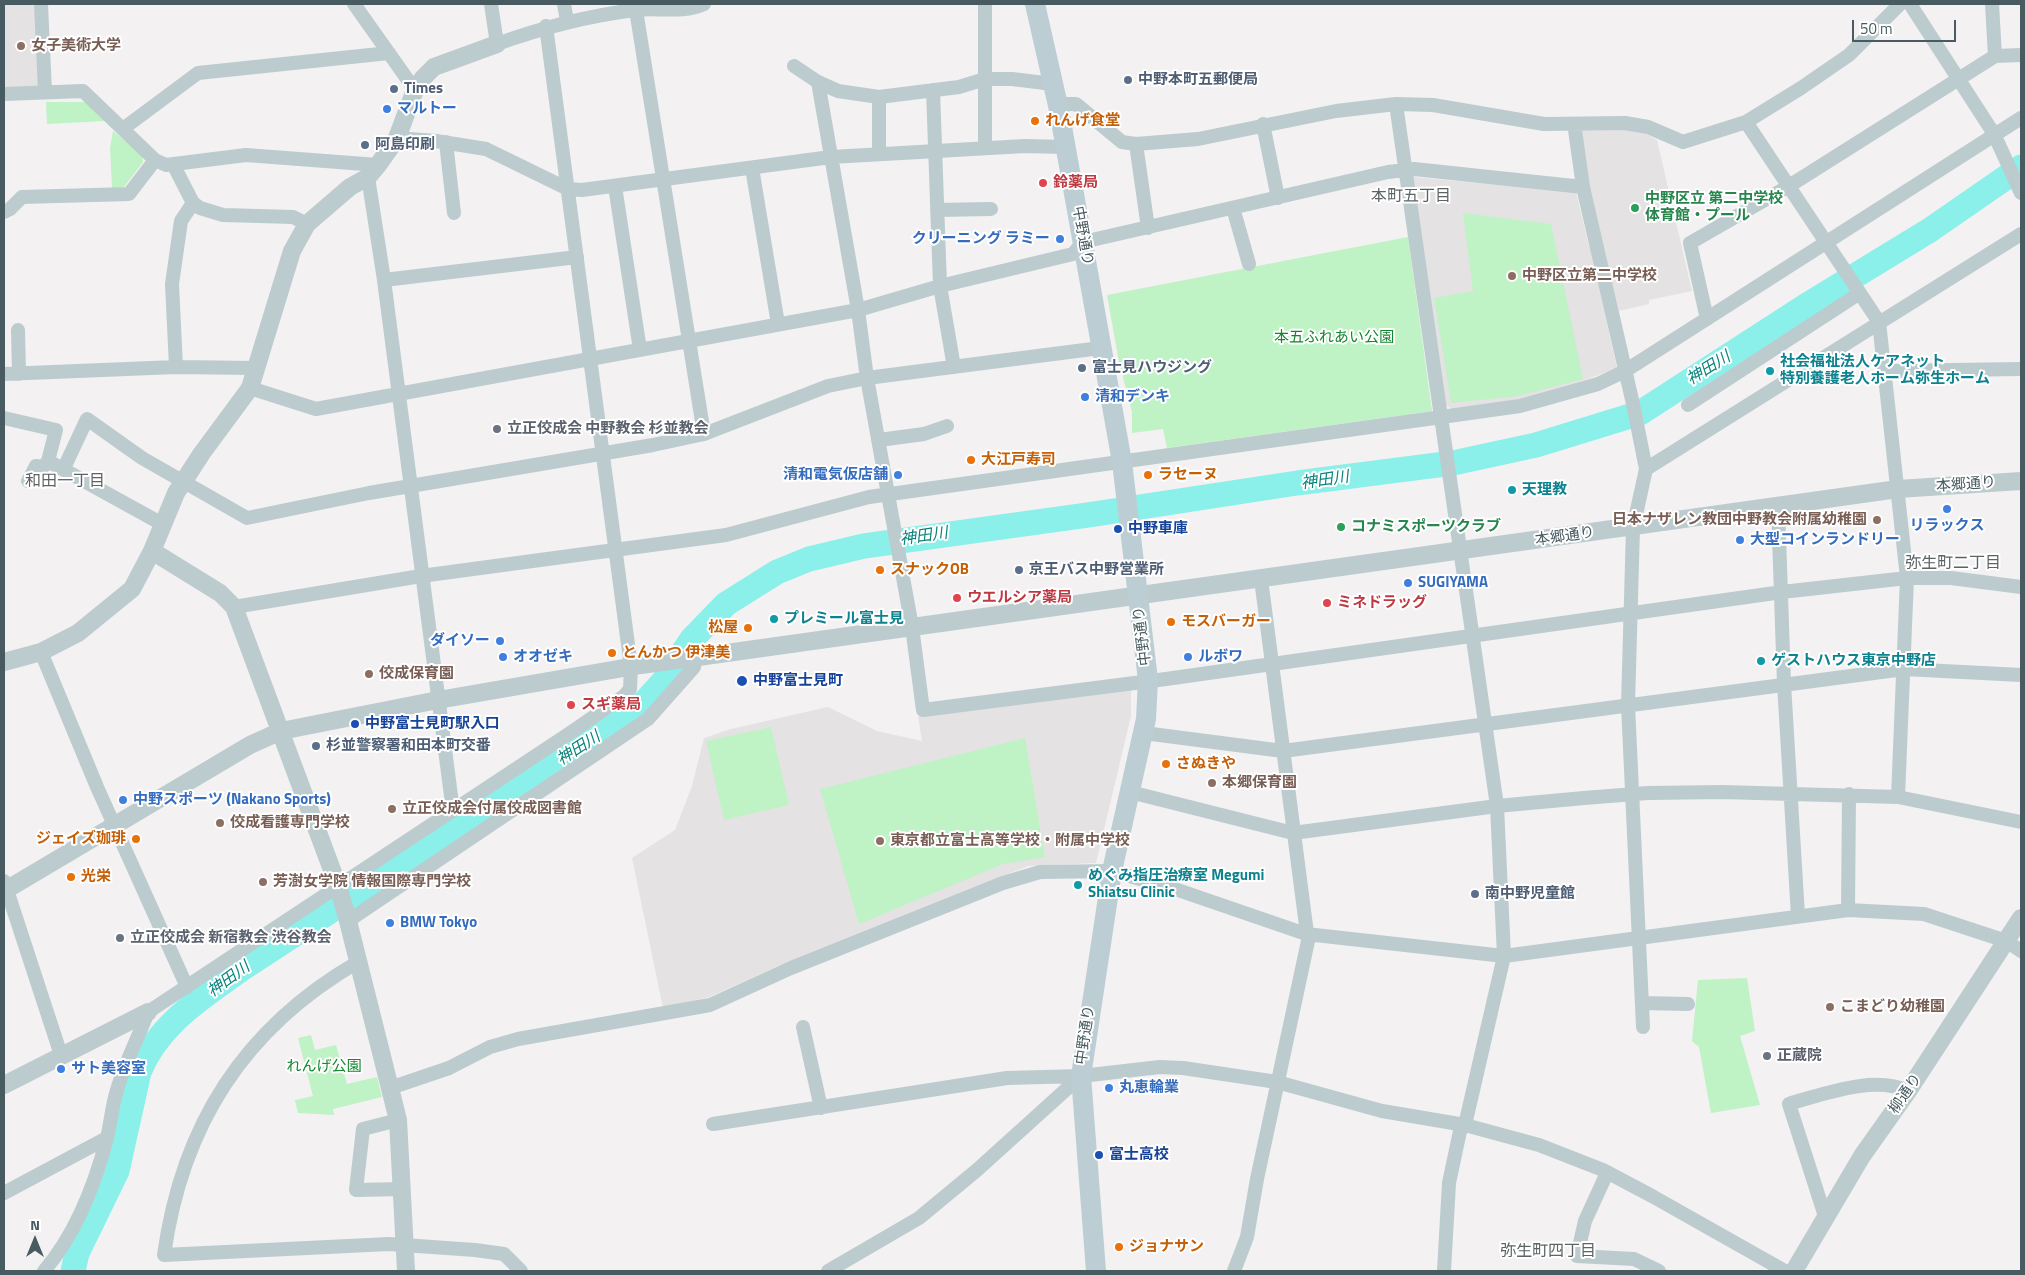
<!DOCTYPE html>
<meta charset="utf-8">
<style>
body{margin:0}
#map{position:relative;width:2025px;height:1275px;overflow:hidden;background:#f3f1f2;font-family:"Titillium Web",sans-serif}
canvas{display:block}
.frame{position:absolute;inset:0;border:5px solid #485b60;pointer-events:none}
.north{position:absolute;left:10px;top:1215px;width:50px;height:50px;-webkit-text-stroke:4px #fff;paint-order:stroke;rotate:0deg;font-size:14px;font-weight:700;line-height:20px;text-align:center;color:#485b60}
.north::after{content:'';display:block;margin:auto;width:18px;height:22px;background:#485b60;clip-path:polygon(50% 0,100% 100%,50% 72%,0 100%)}
.scale{position:absolute;left:1852px;top:20px;width:104px;height:22px;box-sizing:border-box;border:2px solid #485b60;border-top:0;padding-left:6px;font-size:15px;line-height:18px;white-space:nowrap;color:#485b60;-webkit-text-stroke:4px #fff;paint-order:stroke}
</style>
<div id="map">
<canvas width="2025" height="1275"></canvas>
<div class="frame"></div>
<div class="north">N</div>
<div class="scale">50 m</div>
</div>
<script>
const ctx = document.querySelector('canvas').getContext('2d');
ctx.lineJoin = 'round';
function paint(path, color) { ctx.fillStyle = color; ctx.fill(path, 'evenodd'); }
function trace(path, color, width, dash) { ctx.strokeStyle = color; ctx.lineWidth = width; ctx.lineCap = dash ? 'butt' : 'round'; ctx.setLineDash(dash || []); ctx.stroke(path); }
function label(font, color, halo, rows, align = 'center') {
  ctx.font = font + ' "Titillium Web","Noto Sans JP",sans-serif'; ctx.lineWidth = 4; ctx.setLineDash([]); ctx.textBaseline = 'middle'; ctx.strokeStyle = halo; ctx.fillStyle = color; for (const [text, x, y, turn = 0] of rows) {
    ctx.save(); ctx.translate(x, y); ctx.rotate((+turn || 0) * Math.PI / 180); ctx.textAlign = isNaN(turn) ? turn : align; if (halo) ctx.strokeText(text, 0, 0); ctx.fillText(text, 0, 0); ctx.restore();
  }
}
paint(new Path2D(`
 M 4,4 L 36,4 L 40,89 L 4,90 Z
 M 1580,129 L 1623,129 L 1646,134 L 1657,140 L 1692,291 L 1649,300 L 1649,304 L 1619,311 L 1603,249 L 1591,251 L 1617,368 L 1588,379 L 1521,399 L 1453,410 L 1446,405 L 1411,180 L 1413,177 L 1576,192 L 1589,246 L 1597,244 Z
 M 1131,686 L 1131,716 L 1096,863 L 1028,866 L 783,964 L 709,997 L 663,1008 L 632,858 L 675,830 L 692,786 L 704,738 L 731,729 L 828,707 L 877,731 L 922,741 L 918,716 Z`), '#e5e2e4');
paint(new Path2D(`
 M 46,102 L 88,102 L 105,121 L 47,124 Z
 M 113,131 L 142,155 L 143,162 L 124,187 L 112,188 L 110,148 Z
 M 1463,213 L 1551,224 L 1583,379 L 1518,396 L 1451,403 L 1434,298 L 1473,291 Z
 M 1408,237 L 1432,411 L 1167,448 L 1163,429 L 1132,433 L 1132,412 L 1119,362 L 1107,295 Z
 M 771,727 L 789,805 L 724,820 L 706,741 Z
 M 1025,738 L 1045,857 L 1003,864 L 859,924 L 820,789 Z
 M 1747,978 L 1755,1031 L 1740,1036 L 1760,1105 L 1711,1113 L 1699,1047 L 1692,1041 L 1698,980 Z
 M 311,1035 L 315,1050 L 336,1045 L 347,1084 L 377,1077 L 382,1097 L 333,1109 L 334,1115 L 298,1113 L 295,1100 L 313,1096 L 298,1038 Z`), '#bff2c5');
trace(new Path2D(`
 M 73,1271 L 77,1253 L 117,1171 L 139,1072 C 159,1023 202,998 243,968 L 617,724 L 644,703 L 663,682 L 692,639 L 726,604 L 777,572 L 809,559 L 864,546 L 1088,515 L 1297,483 L 1453,463 L 1536,445 L 1640,413 L 1804,307 L 1930,230 L 2021,167`), '#8af0e9', 25);
trace(new Path2D(`
 M 41,4 L 45,92
 M 354,4 L 415,90
 M 491,4 L 497,44 C 544,27 586,16 635,10 C 659,7 681,14 704,4
 M 564,4 L 567,21
 M 1910,4 L 1994,134 L 2021,193
 M 1992,4 L 1995,56
 M 636,10 L 704,434
 M 794,66 L 818,82 L 838,91 L 879,97 L 959,87 L 985,79 L 1012,79 L 1053,84
 M 818,82 L 858,310 L 867,378 L 912,627 L 923,710 L 1166,679 L 1782,592 L 1907,578 L 1951,578 L 2021,587
 M 933,90 L 940,286 L 954,367
 M 4,94 L 83,91 L 155,160 L 166,165 L 246,155 L 378,165
 M 1058,104 L 1076,104 L 1122,142 L 1136,144 L 1198,139 L 1336,111 L 1396,104 L 1433,105 L 1544,124 L 1625,123 L 1648,127 L 1683,142 L 1746,122 L 1801,88 L 1849,55 L 1900,4
 M 1396,104 L 1497,806 L 1504,956 L 1465,1125 L 1460,1131 L 1449,1183 L 1444,1271
 M 1746,122 L 1879,322 L 1907,578 L 1898,797
 M 1263,124 L 1278,198
 M 1577,124 L 1575,130 L 1583,187 L 1633,404 L 1646,469 L 1633,528 L 1628,705 L 1643,1027
 M 124,128 L 198,73 L 389,53
 M 397,138 L 436,141 L 486,149 L 568,189 L 582,190 L 831,157 L 1025,146 L 1065,147
 M 446,142 L 454,213
 M 1136,144 L 1148,228
 M 985,148 L 985,4
 M 879,153 L 879,97
 M 173,164 L 193,203 L 200,208 L 223,215 L 293,217 L 307,224
 M 752,168 L 778,324
 M 368,177 L 384,280 L 453,811
 M 615,186 L 640,350
 M 1233,208 L 1249,264
 M 937,210 L 991,209
 M 4,212 L 10,209 L 22,197 L 129,194 L 155,160
 M 384,280 L 577,257
 M 1707,319 L 1690,243 L 1789,186 L 1995,56 L 2021,55
 M 18,330 L 19,374
 M 176,367 L 172,284 L 181,221 L 193,203
 M 1885,371 L 2021,369
 M 4,374 L 176,367 L 255,368
 M 250,388 L 316,409 L 858,310 L 940,286 L 1073,254 L 1083,242 L 1388,172 L 1414,169 L 1583,187
 M 1688,405 L 1860,293
 M 4,418 L 56,430 L 48,461
 M 879,440 L 924,434 L 947,426
 M 64,468 L 87,419 L 142,458 L 247,518 L 369,493 L 653,445 L 704,434 L 828,386 L 867,378 L 1100,348
 M 1646,469 L 2021,234
 M 28,481 L 36,466 L 43,467 L 48,461 L 164,525
 M 1778,506 L 1784,684 L 1798,916
 M 234,607 L 421,576 L 726,535 L 869,497 L 1520,406 L 1598,384 L 1625,371 L 2021,118
 M 41,652 L 97,787 L 187,987
 M 1144,733 L 1283,751 L 1904,669 L 2021,675
 M 1130,792 L 1293,833 L 1497,806 L 1584,798 L 1648,793 L 1722,792 L 1898,797 L 2021,822
 M 4,881 L 61,1055
 M 1848,910 L 1849,794
 M 348,921 L 648,719 L 694,667 L 696,657
 M 358,962 C 244,1028 182,1125 164,1255 L 389,1244 L 475,1250 L 504,1254 L 521,1271
 M 1642,1003 L 1688,1004
 M 803,1027 L 821,1108
 M 390,1088 L 449,1068 L 490,1047 L 518,1039 L 710,1005 L 791,968 L 1003,883 L 1040,872 L 1112,871 L 1172,888 L 1306,934 L 1504,956 L 1848,910 L 1924,914 L 2006,941 L 2021,951
 M 1791,1103 C 1825,1094 1874,1075 1908,1091
 M 1789,1104 L 1824,1213 L 1828,1216
 M 398,1120 L 363,1129 L 356,1190 L 403,1189
 M 713,1124 L 1007,1078 L 1081,1076 L 1160,1067 L 1183,1068 L 1277,1082 L 1382,1111 L 1465,1125 L 1539,1145 L 1603,1170 L 1652,1196 L 1785,1271
 M 1607,1173 L 1585,1221 L 1577,1256 L 1634,1259 L 1659,1271
 M 4,1193 L 107,1138
 M 44,1271 C 75,1235 95,1184 107,1138 C 111,1122 112,1105 117,1090 C 125,1063 138,1038 148,1012 L 567,735 L 624,696 L 630,689 L 631,667 L 546,26
 M 828,1271 L 919,1218 L 977,1170 L 1081,1076
 M 1234,1271 L 1247,1237 L 1257,1179 L 1308,941 L 1261,579`), '#bccbce', 14);
trace(new Path2D(`
 M 152,551 L 220,593 L 234,607 L 338,886 L 347,917 L 398,1120 L 406,1271
 M 4,662 L 41,652 L 78,633 L 132,589 L 152,551 L 176,493 L 202,453 L 250,388 L 292,251 L 307,224 L 350,187 L 368,177 L 378,165 L 397,138 L 415,90 L 423,78 L 434,67 L 497,44
 M 4,891 L 250,745 L 281,731 L 438,700 L 641,665 L 1898,489 L 2021,481
 M 4,1085 L 148,1012
 M 1794,1271 L 1862,1156 L 1908,1091 L 2021,918`), '#bccbce', 18);
trace(new Path2D(`
 M 1035,4 L 1059,110 L 1122,462 L 1148,680 L 1146,719 L 1112,871 L 1081,1076 L 1096,1271`), '#bcced3', 20);
for (const [x, y, r, color] of [
 [21,46,5,"#8d6e63"],
 [1128,80,5,"#5c6f8a"],
 [394,89,5,"#5c6f8a"],
 [387,109,5,"#3f7fe0"],
 [1035,121,5,"#e8710a"],
 [365,145,5,"#5c6f8a"],
 [1043,183,5,"#e0444e"],
 [1635,208,5,"#2e9e5b"],
 [1060,239,5,"#3f7fe0"],
 [1512,276,5,"#8d6e63"],
 [1082,368,5,"#5c6f8a"],
 [1770,371,5,"#0f9aa8"],
 [1085,397,5,"#3f7fe0"],
 [497,429,5,"#6b7280"],
 [971,460,5,"#e8710a"],
 [898,475,5,"#3f7fe0"],
 [1148,475,5,"#e8710a"],
 [1512,490,5,"#0f9aa8"],
 [1947,509,5,"#3f7fe0"],
 [1877,520,5,"#8d6e63"],
 [1341,527,5,"#2e9e5b"],
 [1118,529,5,"#1a4fb4"],
 [1740,540,5,"#3f7fe0"],
 [880,570,5,"#e8710a"],
 [1019,570,5,"#5c6f8a"],
 [1408,583,5,"#3f7fe0"],
 [957,598,5,"#e0444e"],
 [1327,603,5,"#e0444e"],
 [774,619,5,"#0f9aa8"],
 [1171,622,5,"#e8710a"],
 [748,628,5,"#e8710a"],
 [500,641,5,"#3f7fe0"],
 [612,653,5,"#e8710a"],
 [503,657,5,"#3f7fe0"],
 [1188,657,5,"#3f7fe0"],
 [1761,661,5,"#0f9aa8"],
 [369,674,5,"#8d6e63"],
 [742,681,6,"#1a4fb4"],
 [571,705,5,"#e0444e"],
 [355,724,5,"#1a4fb4"],
 [316,746,5,"#5c6f8a"],
 [1166,764,5,"#e8710a"],
 [1212,783,5,"#8d6e63"],
 [123,800,5,"#3f7fe0"],
 [392,809,5,"#8d6e63"],
 [220,823,5,"#8d6e63"],
 [136,839,5,"#e8710a"],
 [880,841,5,"#8d6e63"],
 [71,877,5,"#e8710a"],
 [263,882,5,"#8d6e63"],
 [1078,885,5,"#0f9aa8"],
 [1475,894,5,"#5c6f8a"],
 [390,923,5,"#3f7fe0"],
 [120,938,5,"#6b7280"],
 [1830,1007,5,"#8d6e63"],
 [1767,1056,5,"#6b7280"],
 [61,1069,5,"#3f7fe0"],
 [1109,1088,5,"#3f7fe0"],
 [1099,1155,5,"#1a4fb4"],
 [1119,1247,5,"#e8710a"]
]) { const dot = new Path2D(); dot.arc(x, y, r, 0, 2 * Math.PI); ctx.fillStyle = color; ctx.fill(dot); trace(dot, '#fff', 2); }
label('bold 15px', '#785e54', '#fff', [
 ["女子美術大学",31,46],
 ["中野区立第二中学校",1522,276],
 ["日本ナザレン教団中野教会附属幼稚園",1867,520,"right"],
 ["佼成保育園",379,674],
 ["本郷保育園",1222,783],
 ["立正佼成会付属佼成図書館",402,809],
 ["佼成看護専門学校",230,823],
 ["東京都立富士高等学校・附属中学校",890,841],
 ["芳澍女学院 情報国際専門学校",273,882],
 ["こまどり幼稚園",1840,1007]
], 'left');
label('bold 15px', '#4e5e75', '#fff', [
 ["中野本町五郵便局",1138,80],
 ["Times",404,89],
 ["阿島印刷",375,145],
 ["富士見ハウジング",1092,368],
 ["京王バス中野営業所",1029,570],
 ["杉並警察署和田本町交番",326,746],
 ["南中野児童館",1485,894]
], 'left');
label('bold 15px', '#366cbe', '#fff', [
 ["マルトー",397,109],
 ["クリーニング ラミー",1050,239,"right"],
 ["清和デンキ",1095,397],
 ["清和電気仮店舗",888,475,"right"],
 ["リラックス",1947,526,"center"],
 ["大型コインランドリー",1750,540],
 ["SUGIYAMA",1418,583],
 ["ダイソー",490,641,"right"],
 ["オオゼキ",513,657],
 ["ルボワ",1198,657],
 ["中野スポーツ (Nakano Sports)",133,800],
 ["BMW Tokyo",400,923],
 ["サト美容室",71,1069],
 ["丸恵輪業",1119,1088]
], 'left');
label('bold 15px', '#c56008', '#fff', [
 ["れんげ食堂",1045,121],
 ["大江戸寿司",981,460],
 ["ラセーヌ",1158,475],
 ["スナックOB",890,570],
 ["モスバーガー",1181,622],
 ["松屋",738,628,"right"],
 ["とんかつ 伊津美",622,653],
 ["さぬきや",1176,764],
 ["ジェイズ珈琲",126,839,"right"],
 ["光栄",81,877],
 ["ジョナサン",1129,1247]
], 'left');
label('bold 15px', '#be3a42', '#fff', [
 ["鈴薬局",1053,183],
 ["ウエルシア薬局",967,598],
 ["ミネドラッグ",1337,603],
 ["スギ薬局",581,705]
], 'left');
label('bold 15px', '#27864d', '#fff', [
 ["中野区立 第二中学校",1645,199],
 ["体育館・プール",1645,216],
 ["コナミスポーツクラブ",1351,527]
], 'left');
label('15px', '#485b60', '#fff', [
 ["中野通り",1082,236,80],
 ["本郷通り",1966,485,-4],
 ["本郷通り",1565,537,-8],
 ["中野通り",1143,636,-97],
 ["中野通り",1086,1035,-82],
 ["柳通り",1906,1094,-55]
]);
label('15px', '#14862d', '#fff', [
 ["本五ふれあい公園",1334,338],
 ["れんげ公園",324,1067]
]);
label('bold 15px', '#0d838f', '#fff', [
 ["社会福祉法人ケアネット",1780,362],
 ["特別養護老人ホーム弥生ホーム",1780,379],
 ["天理教",1522,490],
 ["プレミール富士見",784,619],
 ["ゲストハウス東京中野店",1771,661],
 ["めぐみ指圧治療室 Megumi",1088,876],
 ["Shiatsu Clinic",1088,893]
], 'left');
label('bold 15px', '#5b616d', '#fff', [
 ["立正佼成会 中野教会 杉並教会",507,429],
 ["立正佼成会 新宿教会 渋谷教会",130,938],
 ["正蔵院",1777,1056]
], 'left');
label('bold 15px', '#164399', '#fff', [
 ["中野車庫",1128,529],
 ["中野富士見町",753,681],
 ["中野富士見町駅入口",365,724],
 ["富士高校",1109,1155]
], 'left');
label('16px', '#5d6466', '#fff', [
 ["本町五丁目",1411,197],
 ["和田一丁目",65,482],
 ["弥生町二丁目",1953,564],
 ["弥生町四丁目",1548,1252]
]);
label('italic 16px', '#09837b', '#fff', [
 ["神田川",1709,369,-32],
 ["神田川",1325,481,-8],
 ["神田川",924,537,-8],
 ["神田川",579,749,-33],
 ["神田川",229,980,-36]
]);
</script>
